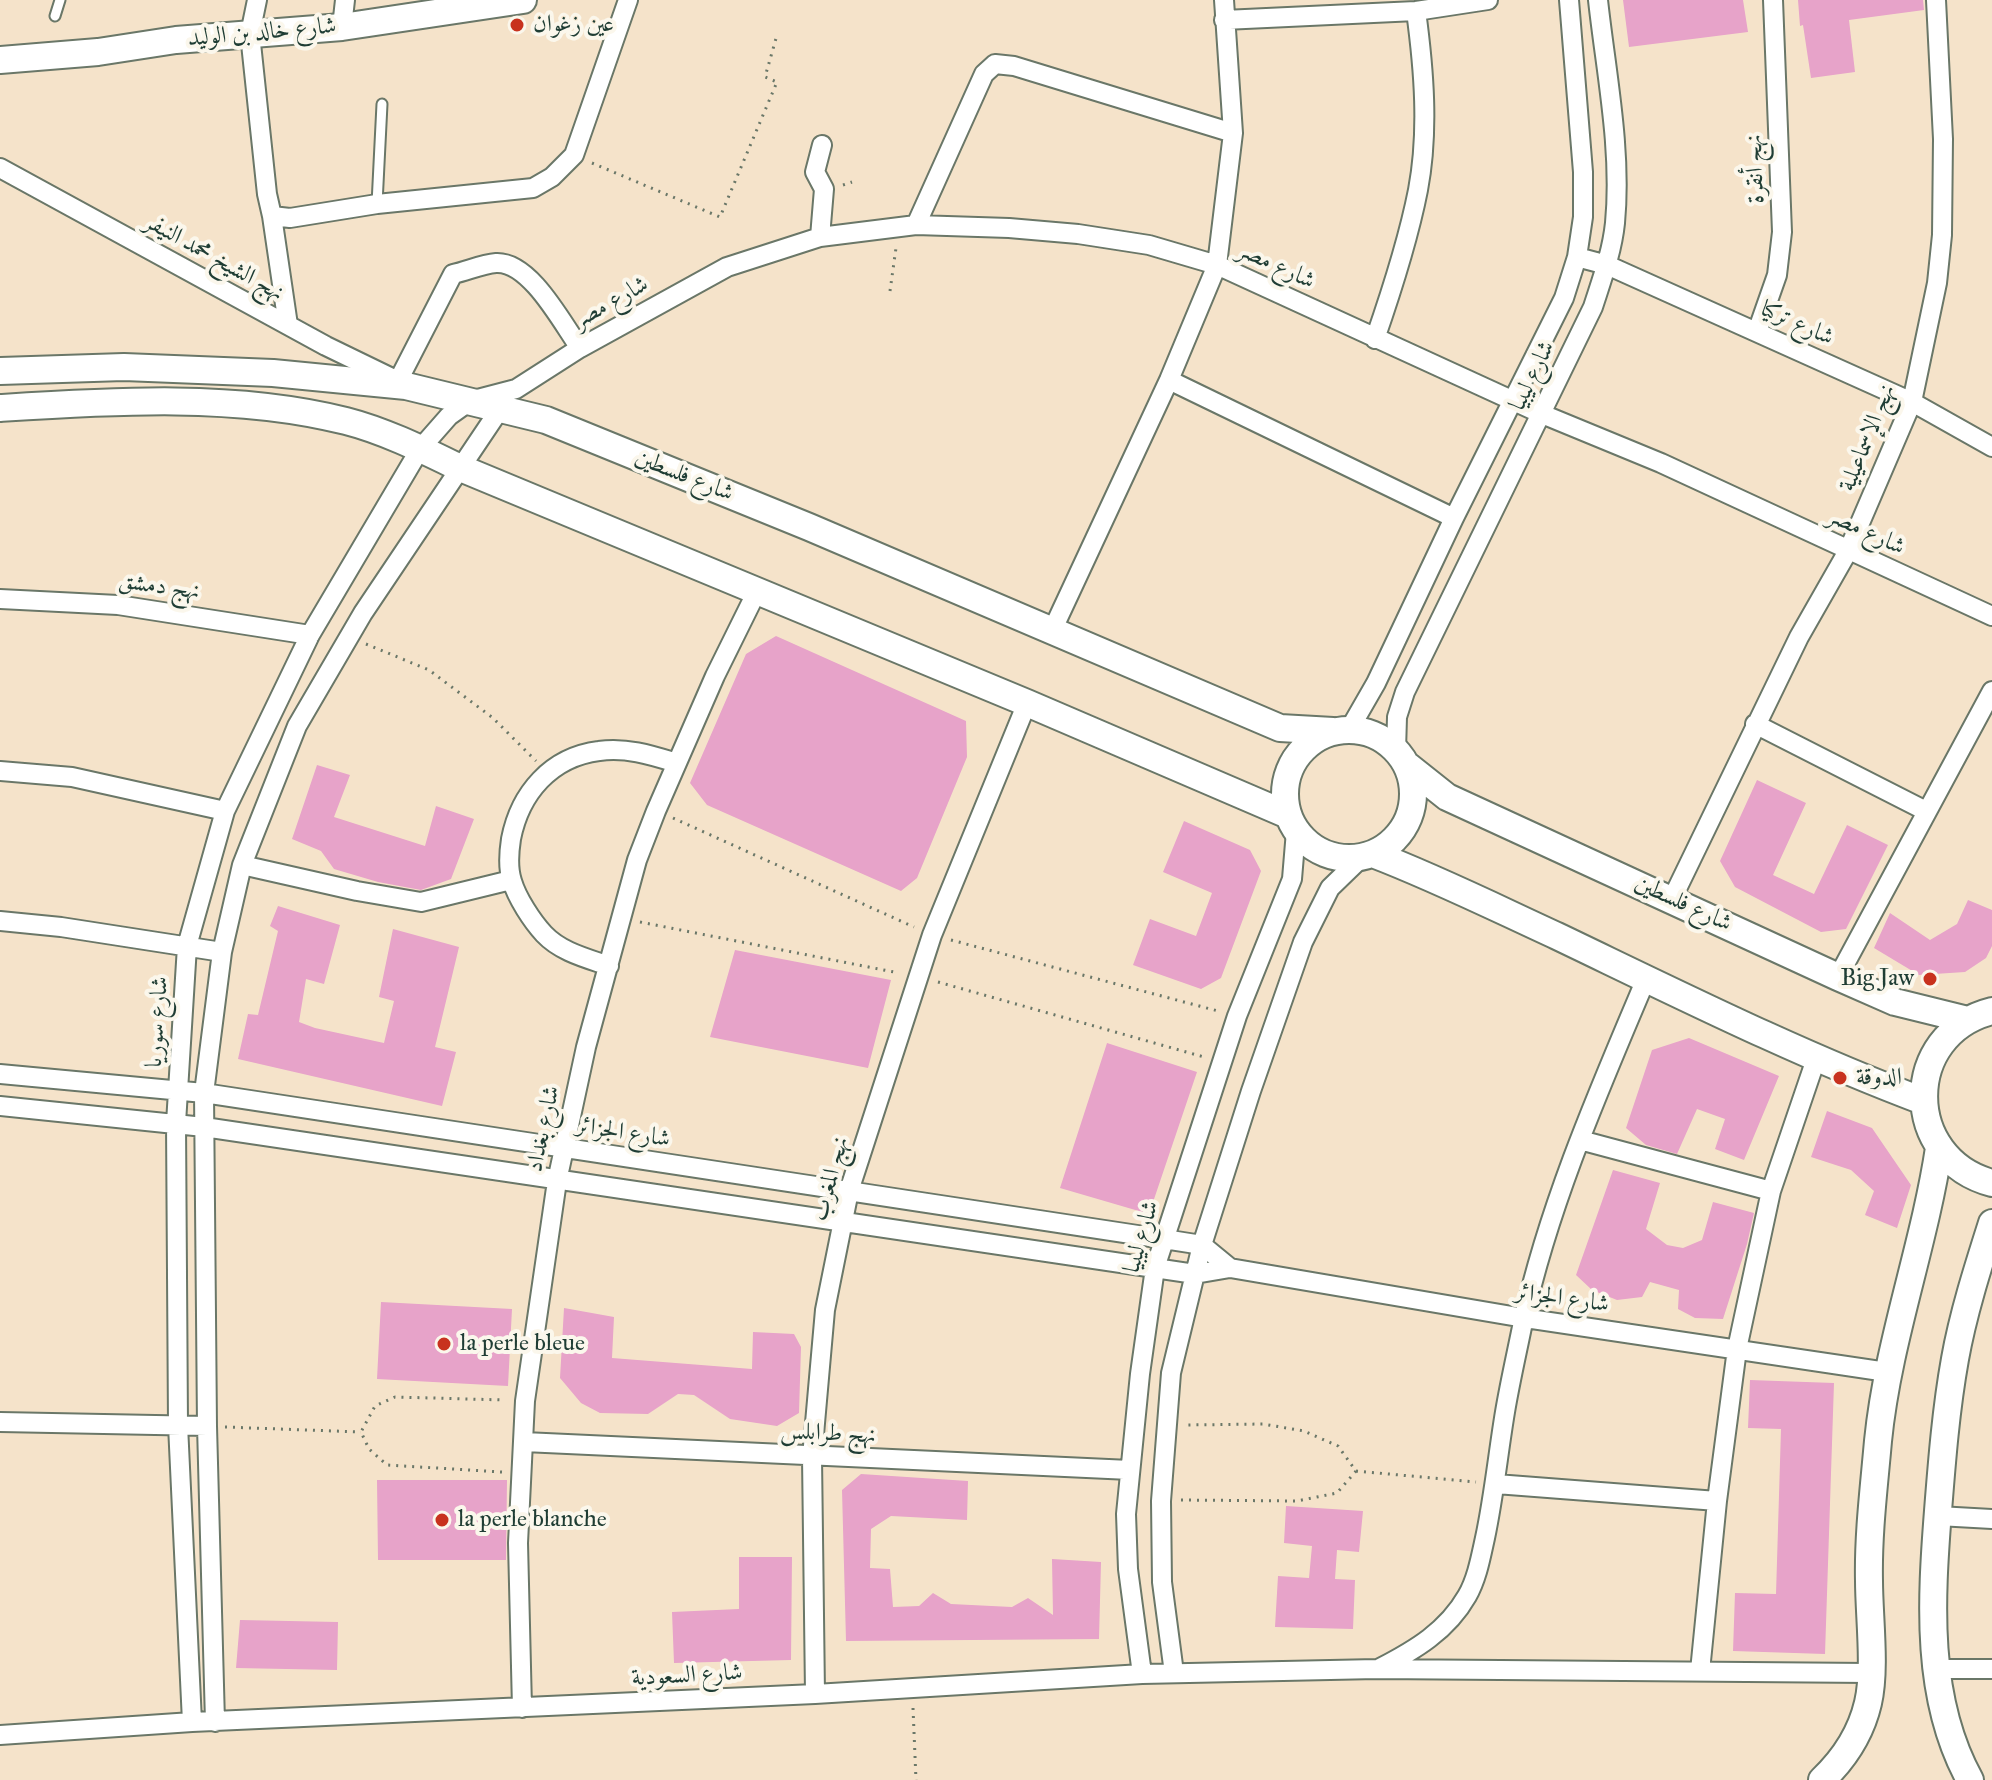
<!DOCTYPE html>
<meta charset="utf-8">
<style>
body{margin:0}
canvas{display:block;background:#f5e3ca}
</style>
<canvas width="1992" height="1780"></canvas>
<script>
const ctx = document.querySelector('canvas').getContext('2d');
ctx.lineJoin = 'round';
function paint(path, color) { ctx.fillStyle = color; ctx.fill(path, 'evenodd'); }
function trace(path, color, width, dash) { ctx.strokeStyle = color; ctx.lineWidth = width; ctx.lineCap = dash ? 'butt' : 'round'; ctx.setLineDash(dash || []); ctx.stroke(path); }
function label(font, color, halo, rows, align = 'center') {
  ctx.font = font + ' "IM FELL Great Primer",Amiri,serif'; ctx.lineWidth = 8; ctx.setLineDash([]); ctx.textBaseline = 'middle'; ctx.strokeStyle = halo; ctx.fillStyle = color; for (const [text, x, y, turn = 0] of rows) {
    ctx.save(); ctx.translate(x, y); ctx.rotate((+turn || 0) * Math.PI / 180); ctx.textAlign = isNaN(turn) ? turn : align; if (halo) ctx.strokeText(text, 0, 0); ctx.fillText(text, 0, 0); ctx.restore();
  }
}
paint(new Path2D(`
 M 1623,0 L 1743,0 L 1748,32 L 1629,47 Z
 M 1798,0 L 1923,0 L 1924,10 L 1849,20 L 1855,72 L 1811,78 L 1803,25 L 1800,26 Z
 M 776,636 L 966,721 L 967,757 L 917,878 L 901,891 L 707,805 L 690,783 L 746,654 Z
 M 317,765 L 350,775 L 334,817 L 425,846 L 436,806 L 474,819 L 451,879 L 421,890 L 378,882 L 334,869 L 321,851 L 292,839 Z
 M 1757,780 L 1806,803 L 1773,875 L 1814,894 L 1847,825 L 1888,845 L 1846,929 L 1821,932 L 1735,887 L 1720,861 Z
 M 1184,821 L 1250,850 L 1261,871 L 1221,978 L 1201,989 L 1133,965 L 1150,919 L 1196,936 L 1212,893 L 1163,872 Z
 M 1968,900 L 1992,910 L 1992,946 L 1986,958 L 1965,972 L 1919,975 L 1874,948 L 1890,913 L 1930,940 L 1957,924 Z
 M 278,906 L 340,925 L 324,984 L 306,979 L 299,1022 L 315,1028 L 384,1043 L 394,1001 L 379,997 L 393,929 L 459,947 L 435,1047 L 456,1052 L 442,1106 L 238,1059 L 248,1014 L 258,1015 L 278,931 L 270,926 Z
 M 735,950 L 891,980 L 868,1068 L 710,1037 Z
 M 1689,1038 L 1779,1076 L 1744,1160 L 1715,1149 L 1725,1119 L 1697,1109 L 1677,1154 L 1646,1145 L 1626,1128 L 1652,1050 Z
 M 1107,1043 L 1197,1072 L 1149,1214 L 1060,1188 Z
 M 1827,1111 L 1872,1128 L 1911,1185 L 1897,1228 L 1865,1215 L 1874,1191 L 1851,1170 L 1811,1157 Z
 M 1613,1170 L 1660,1183 L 1646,1229 L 1667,1245 L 1683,1248 L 1702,1240 L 1713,1202 L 1754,1213 L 1747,1244 L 1723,1319 L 1695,1318 L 1678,1309 L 1679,1290 L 1650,1282 L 1642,1297 L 1617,1300 L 1592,1290 L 1576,1275 Z
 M 381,1302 L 512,1309 L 508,1386 L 377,1379 Z
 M 564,1308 L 614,1317 L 612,1358 L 752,1369 L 753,1332 L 794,1334 L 801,1347 L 799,1413 L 777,1426 L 730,1419 L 694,1395 L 678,1394 L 648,1414 L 600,1413 L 581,1403 L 560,1378 Z
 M 1750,1380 L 1834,1383 L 1825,1654 L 1733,1651 L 1735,1593 L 1776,1594 L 1781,1429 L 1748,1428 Z
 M 861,1474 L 968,1481 L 967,1520 L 891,1516 L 871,1529 L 870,1568 L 890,1569 L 893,1607 L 919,1606 L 933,1593 L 951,1604 L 1012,1607 L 1028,1598 L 1053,1615 L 1052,1559 L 1101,1562 L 1099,1639 L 846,1641 L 842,1490 Z
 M 377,1480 L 507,1480 L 506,1560 L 378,1560 Z
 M 1286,1506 L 1363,1511 L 1359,1552 L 1337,1550 L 1335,1579 L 1355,1580 L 1353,1629 L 1275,1627 L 1278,1576 L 1309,1578 L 1312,1546 L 1284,1543 Z
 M 739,1557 L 792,1557 L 791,1660 L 674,1663 L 672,1612 L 739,1609 Z
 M 240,1620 L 338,1622 L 337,1670 L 236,1668 Z`), '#e7a3c9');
const lane = new Path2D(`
 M 55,16 L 60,0
 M 377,204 L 382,104`);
const street = new Path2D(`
 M 257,0 L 250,34 L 267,194 L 272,216 L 290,218 L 377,204 L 533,188 L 552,177 L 574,155 L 628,0
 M 1224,20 L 1416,11 L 1488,0
 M 342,27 L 345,0
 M 0,168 L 326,346 L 396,380
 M 272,216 L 288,325
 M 916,225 L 984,74 L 995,64 L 1014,66 L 1233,133
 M 820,237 L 824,189 L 815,172 L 822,145
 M 1577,257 L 1607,265 L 1912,402 L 1992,447
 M 1757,332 L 1777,275 L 1782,232 L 1773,0
 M 1375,339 C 1392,290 1408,241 1418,190 C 1429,132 1424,70 1416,11
 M 1169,380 L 1454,518
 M 398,381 L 453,274 C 467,271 482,264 496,263 C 530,261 562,323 580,348
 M 0,599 L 118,605 L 310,635
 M 1052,631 L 1169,380 L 1217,265 L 1233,133 L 1224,0
 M 1755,724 L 1926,811
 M 1349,730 L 1376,683 L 1454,518 L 1564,298 L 1577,257 L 1583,217 L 1583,172 L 1569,0
 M 1396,751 L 1397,717 L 1405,692 L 1593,307 C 1602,279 1612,252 1615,223 C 1622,149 1606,73 1598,0
 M 0,771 L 72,777 L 225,811
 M 242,865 L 357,891 L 421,902 L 511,880
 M 1672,899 L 1799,637 L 1848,551 L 1912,402 L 1937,283 L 1942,235 L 1943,139 L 1936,0
 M 0,921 L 61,927 L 222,952
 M 609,966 C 586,958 561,952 544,934 C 532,921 517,898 512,881 C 508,869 509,852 511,839 C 520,793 551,757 599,751 C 626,747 651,755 677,763
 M 1838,977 L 1992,691
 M 0,1074 L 204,1093 L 1164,1239 L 1202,1245 L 1230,1268
 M 0,1106 L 204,1127 L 1195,1274 L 1230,1268 L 1524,1318 L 1887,1372
 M 1580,1140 L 1771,1191
 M 0,1422 L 207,1426
 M 524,1442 L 1130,1470
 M 1496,1484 L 1717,1501
 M 1938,1516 L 1992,1519
 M 1380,1668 C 1415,1650 1447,1631 1467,1596 C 1477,1579 1481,1556 1485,1538 C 1494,1496 1498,1454 1505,1412 C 1510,1382 1517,1352 1523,1322 C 1549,1204 1599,1090 1646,979
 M 1937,1669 L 1992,1669
 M 1700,1671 L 1717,1501 L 1737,1349 L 1771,1191 L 1817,1056
 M 1174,1673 L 1162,1582 L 1161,1501 L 1171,1373 L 1202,1245 L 1251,1091 L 1303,942 L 1330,888 L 1361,858
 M 1142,1674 L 1128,1569 L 1126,1514 L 1140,1374 L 1155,1268 L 1237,1016 L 1292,879 L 1296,831
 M 815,1694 L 812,1457 L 825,1310 L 849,1191 L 932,935 L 1027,703
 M 522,1708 L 518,1543 L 525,1401 L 557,1181 L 586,1047 L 637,860 L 656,811 L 715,676 L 757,591
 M 192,1722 L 178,1425 L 176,1123 L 187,946 L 225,811 L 310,635 L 420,449 L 449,416 L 470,401 L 516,389 L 580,348 L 727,267 L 820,237 L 916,225 L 1009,228 L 1078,234 L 1149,245 L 1217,265 L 1542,414 L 1661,463 L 1992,616
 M 215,1722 L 207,1426 L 204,1093 L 222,952 L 242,865 L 297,726 L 363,613 L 504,403
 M 0,1735 L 192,1722 L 815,1694 L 1142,1674 L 1377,1669 L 1870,1673`);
const secondary = new Path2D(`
 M 0,60 L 98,52 L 176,40 L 342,27 L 523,0
 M 0,371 L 124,367 L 273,373 L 406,386 L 546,420 L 809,527 L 1280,728 L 1333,731
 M 0,408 C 112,401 236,393 346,421 C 385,431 423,450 458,467 L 1027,703 L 1288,815
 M1285 794a64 64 0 1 1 128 0a64 64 0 1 1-128 0Z
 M 1408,766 L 1447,797 L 1838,977 L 1895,1002 L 1968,1020
 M 1373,854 C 1436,878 1496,908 1557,936 C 1676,993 1800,1055 1923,1101
 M 1992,1011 C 1901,1034 1902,1159 1992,1183
 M 1822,1780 C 1844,1759 1861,1733 1868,1703 C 1876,1669 1869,1616 1869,1581 C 1868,1534 1874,1487 1878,1441 C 1888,1341 1924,1247 1939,1148
 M 1970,1780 C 1925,1699 1931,1601 1938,1511 C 1942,1460 1946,1409 1955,1359 C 1963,1314 1978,1267 1992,1223`);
trace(lane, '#6a7768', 13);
trace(street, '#6a7768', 22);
trace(secondary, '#6a7768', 30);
trace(new Path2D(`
 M 592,163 L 720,217 L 777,82 L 765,77 L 777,35
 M 843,185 L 852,182
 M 890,291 L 896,248
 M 366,644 L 429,670 L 493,718 L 536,761
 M 673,818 L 914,927
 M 640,922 L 899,973
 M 951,940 L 1218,1011
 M 938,982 L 1204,1057
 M 225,1427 L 361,1432
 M 1356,1471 L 1476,1482
 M 502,1472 L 387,1465 L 369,1449 L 361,1432 L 375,1406 L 395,1397 L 505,1400
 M 1181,1500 L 1297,1501 L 1337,1493 L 1356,1471 L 1338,1446 L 1304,1431 L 1263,1424 L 1186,1425
 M 913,1708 L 916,1780`), '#6a7768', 3, [2, 6]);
trace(lane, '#fff', 9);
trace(street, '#fff', 18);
trace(secondary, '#fff', 26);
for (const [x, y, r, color] of [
 [517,25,8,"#c8321e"],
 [1930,979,8,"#c8321e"],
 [1840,1078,8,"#c8321e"],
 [444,1344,8,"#c8321e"],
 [442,1520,8,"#c8321e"]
]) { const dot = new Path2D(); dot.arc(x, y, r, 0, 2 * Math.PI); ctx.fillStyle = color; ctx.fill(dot); trace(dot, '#fbf7ec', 3); }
label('24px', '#1f3d34', '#fbf7ec', [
 ["عين زغوان",533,25],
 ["Big Jaw",1914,979,"right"],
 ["الدوقة",1856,1078],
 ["la perle bleue",460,1344],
 ["la perle blanche",458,1520]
], 'left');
label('24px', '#1f3d34', '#fbf7ec', [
 ["شارع خالد بن الوليد",262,33,-5],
 ["نهج أنقرة",1756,169,-92],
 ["نهج الشيخ محمد النيفر",214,258,29],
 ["شارع مصر",1276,266,25],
 ["شارع مصر",611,303,-29],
 ["شارع تركيا",1797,324,24],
 ["شارع ليبيا",1533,376,-64],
 ["نهج الإسماعيلية",1868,438,-68],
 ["شارع فلسطين",684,476,22],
 ["شارع مصر",1866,532,25],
 ["نهج دمشق",159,587,8],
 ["شارع فلسطين",1683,904,25],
 ["شارع سوريا",158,1022,-86],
 ["شارع بغداد",544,1129,-78],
 ["شارع الجزائر",623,1133,9],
 ["نهج المغرب",831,1179,-75],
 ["شارع ليبيا",1142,1237,-74],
 ["شارع الجزائر",1562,1299,8],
 ["نهج طرابلس",828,1434,3],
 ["شارع السعودية",687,1676,-3]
]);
</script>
